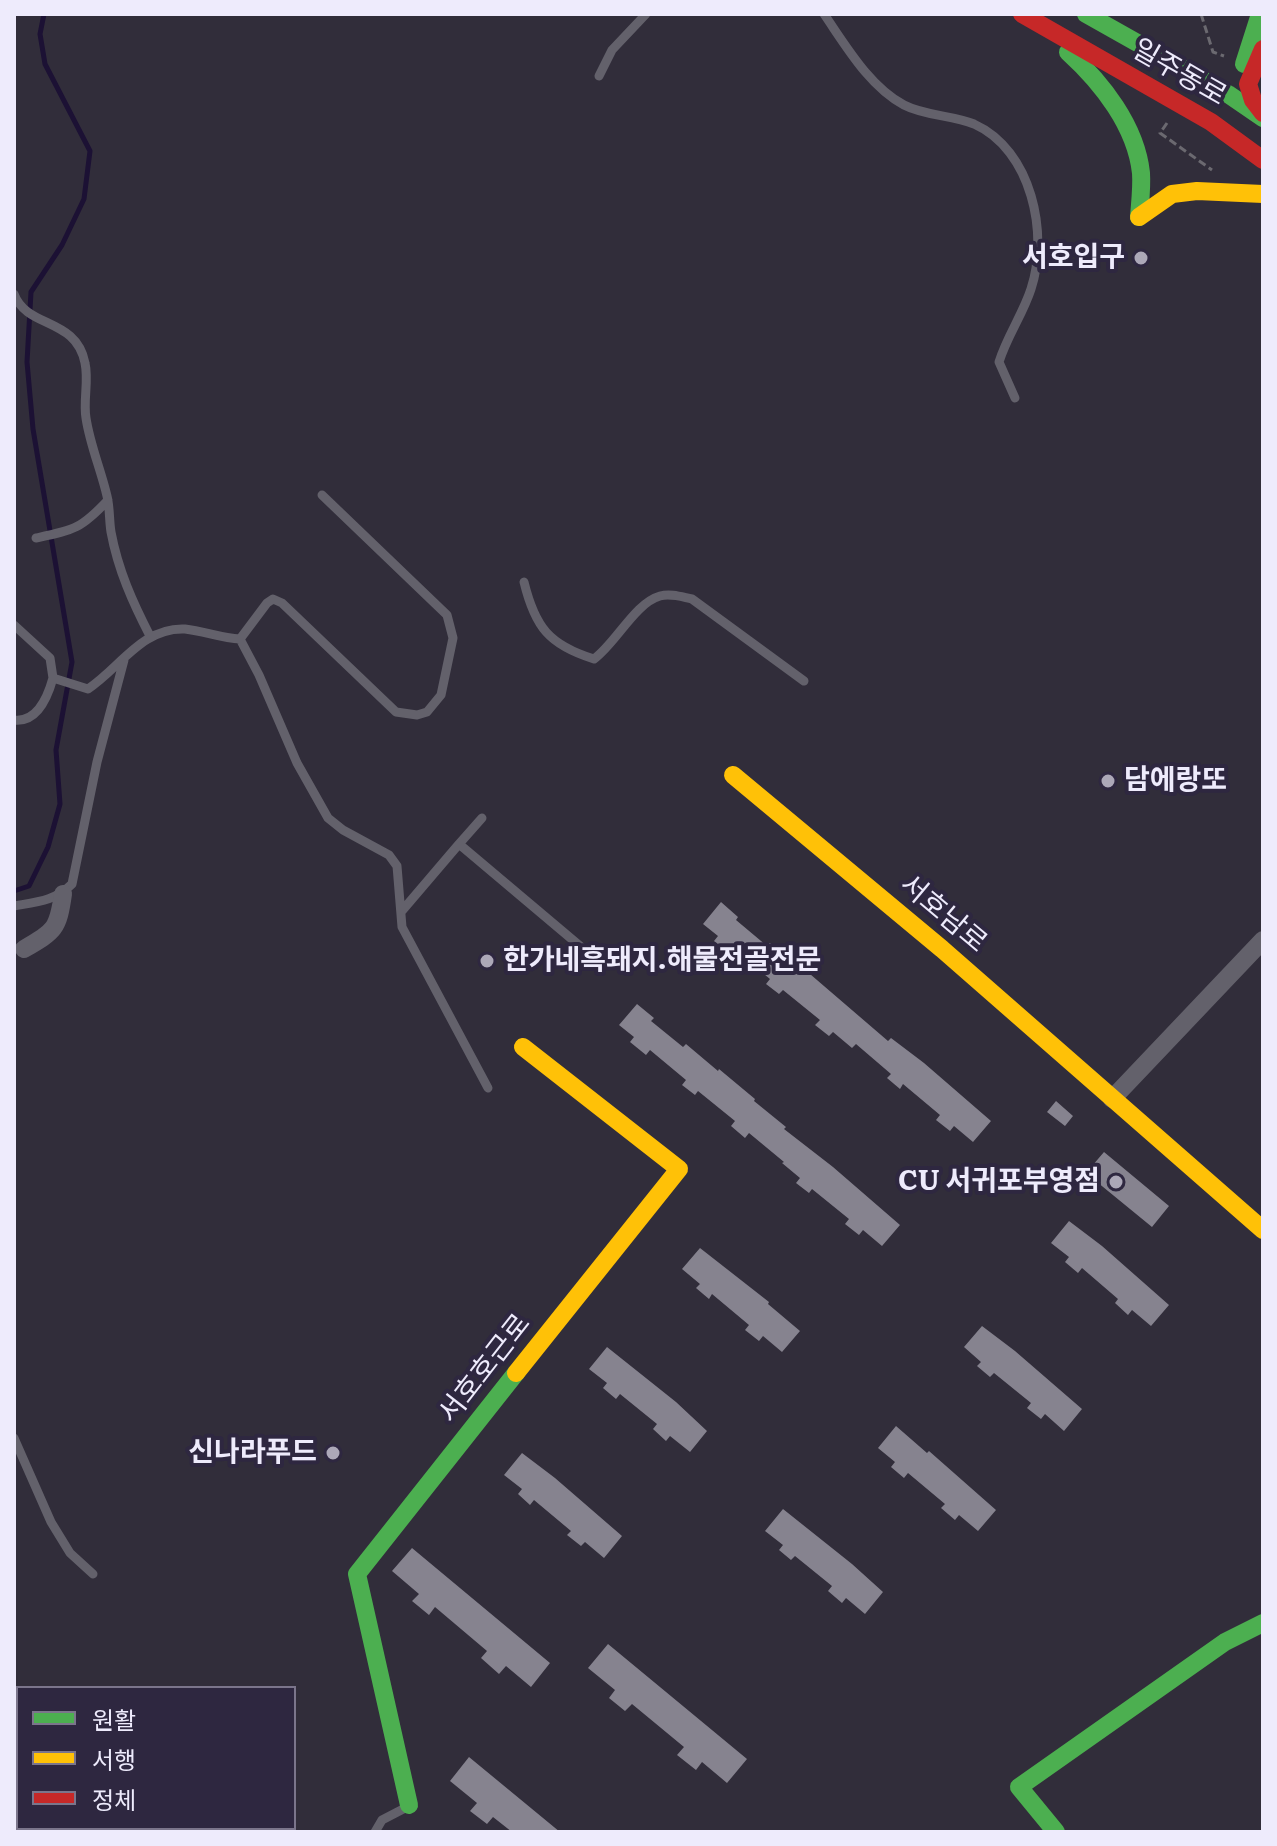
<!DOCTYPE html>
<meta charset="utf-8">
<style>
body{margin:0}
#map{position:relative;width:1277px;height:1846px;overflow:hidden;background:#312d3a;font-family:Literata,"Noto Sans KR",serif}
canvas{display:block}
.frame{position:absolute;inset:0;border:16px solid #eeebfc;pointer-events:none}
.legend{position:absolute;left:16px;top:1686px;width:280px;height:144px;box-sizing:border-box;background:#2e2740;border:2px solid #7b758b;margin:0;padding:10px 14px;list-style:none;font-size:24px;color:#eeebfc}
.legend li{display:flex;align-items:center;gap:16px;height:40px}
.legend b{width:40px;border:2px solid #7b758b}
</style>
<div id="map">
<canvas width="1277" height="1846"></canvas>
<div class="frame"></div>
<ul class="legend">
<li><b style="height:10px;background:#4caf50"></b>원활</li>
<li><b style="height:10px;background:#ffc107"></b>서행</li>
<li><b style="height:10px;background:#c62828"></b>정체</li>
</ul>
</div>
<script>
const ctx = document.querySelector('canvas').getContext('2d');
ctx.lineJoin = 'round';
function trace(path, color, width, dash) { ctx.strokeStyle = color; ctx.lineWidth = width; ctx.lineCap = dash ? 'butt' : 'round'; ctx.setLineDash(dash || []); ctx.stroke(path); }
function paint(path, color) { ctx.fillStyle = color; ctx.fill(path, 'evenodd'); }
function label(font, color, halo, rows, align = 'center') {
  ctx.font = font + ' Literata,"Noto Sans KR",serif'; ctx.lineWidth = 8; ctx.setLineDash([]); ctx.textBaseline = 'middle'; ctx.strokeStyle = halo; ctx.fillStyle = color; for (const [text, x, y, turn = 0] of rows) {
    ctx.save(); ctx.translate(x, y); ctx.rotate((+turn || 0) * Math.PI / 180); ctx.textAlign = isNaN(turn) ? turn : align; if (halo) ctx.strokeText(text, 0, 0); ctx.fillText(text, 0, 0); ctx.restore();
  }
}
trace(new Path2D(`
 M 14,891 L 29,886 L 48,847 L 60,804 L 56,750 L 72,662 L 33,429 L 27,362 L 31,292 L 62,245 L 84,199 L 90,151 L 45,64 L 40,34 L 44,14`), '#1c1134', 5);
paint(new Path2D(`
 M 721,902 L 738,917 L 736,920 L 767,946 L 770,943 L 803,968 L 888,1041 L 891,1038 L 924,1063 L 991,1121 L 973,1142 L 954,1126 L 950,1131 L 936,1120 L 940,1115 L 903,1084 L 900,1089 L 887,1078 L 891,1074 L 856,1044 L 852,1048 L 833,1032 L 829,1036 L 815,1025 L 820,1020 L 783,990 L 779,994 L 766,984 L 770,979 L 734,949 L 730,954 L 714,941 L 718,936 L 703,924 Z
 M 637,1004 L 654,1018 L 651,1021 L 683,1047 L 686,1044 L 718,1071 L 719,1069 L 755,1099 L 754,1101 L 786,1127 L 784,1129 L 833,1167 L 900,1225 L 882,1246 L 863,1230 L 859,1235 L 845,1224 L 849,1219 L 812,1189 L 809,1193 L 796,1183 L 800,1178 L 782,1163 L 784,1162 L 749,1133 L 745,1138 L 731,1126 L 735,1121 L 698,1091 L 695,1095 L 682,1085 L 686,1080 L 650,1050 L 646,1055 L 630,1042 L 634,1037 L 619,1025 Z
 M 1056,1101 L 1073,1116 L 1065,1126 L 1047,1112 Z
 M 1104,1152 L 1169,1206 L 1152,1227 L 1086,1173 Z
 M 1069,1221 L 1102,1246 L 1169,1305 L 1151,1326 L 1132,1310 L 1128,1315 L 1115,1303 L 1118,1299 L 1082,1268 L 1078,1273 L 1065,1262 L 1069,1257 L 1051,1243 Z
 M 700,1248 L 769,1302 L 768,1304 L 800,1331 L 782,1352 L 763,1336 L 759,1341 L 745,1330 L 749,1325 L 712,1294 L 709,1299 L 696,1288 L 700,1284 L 682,1269 Z
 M 982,1326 L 1015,1351 L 1082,1409 L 1064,1431 L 1045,1414 L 1041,1419 L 1027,1408 L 1031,1403 L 994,1373 L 990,1377 L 977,1366 L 981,1362 L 964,1347 Z
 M 607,1347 L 676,1402 L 707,1431 L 690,1452 L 670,1436 L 666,1441 L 653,1429 L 657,1424 L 620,1394 L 616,1399 L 603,1388 L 607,1383 L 589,1369 Z
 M 896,1426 L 927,1453 L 929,1451 L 996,1510 L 978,1531 L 959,1515 L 955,1520 L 941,1508 L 945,1504 L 908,1473 L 904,1478 L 891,1467 L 895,1462 L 878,1448 Z
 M 522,1453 L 555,1478 L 622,1536 L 604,1558 L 585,1542 L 581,1546 L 567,1535 L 571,1531 L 534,1500 L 530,1505 L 518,1494 L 522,1489 L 504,1475 Z
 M 783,1509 L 852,1564 L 883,1592 L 865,1614 L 846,1598 L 842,1603 L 828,1591 L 832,1586 L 795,1556 L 791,1560 L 779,1550 L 783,1545 L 765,1531 Z
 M 412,1548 L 550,1663 L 531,1687 L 506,1666 L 499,1674 L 481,1658 L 487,1651 L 435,1607 L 429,1615 L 412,1601 L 419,1594 L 392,1571 Z
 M 608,1644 L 747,1759 L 727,1783 L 702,1762 L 696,1770 L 677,1755 L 684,1747 L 632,1704 L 625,1711 L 609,1698 L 615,1690 L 588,1668 Z
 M 469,1757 L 560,1832 L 512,1832 L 493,1817 L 487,1824 L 470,1811 L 477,1803 L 450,1781 Z`), '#86838f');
trace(new Path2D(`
 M 1201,14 L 1213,52 L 1224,56
 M 1167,123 L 1160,133 L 1212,170`), '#6b6970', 3, [8, 4]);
trace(new Path2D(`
 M 824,14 C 846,46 869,86 904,105 C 925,116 952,115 974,124 C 1032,150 1049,234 1031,289 C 1023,314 1007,336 999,362 L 1015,398
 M 599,76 L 612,50 L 646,14
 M 14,294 C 27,329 76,317 85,363 C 89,381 83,400 86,418 C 90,445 101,470 107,496 C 110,508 109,520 111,532 C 118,570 133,603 150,636
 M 36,538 C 74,530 81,529 108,500
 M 524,582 C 535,627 549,645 594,659 C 616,643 635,603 660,596 C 671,593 682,597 692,599 L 804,681
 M 14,625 L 50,658 L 53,678 L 88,689 C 120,668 142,627 185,629 C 204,631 221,638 240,639 L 267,603 L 273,599 L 282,603 L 396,712 L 417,715 L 427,712 L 441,695 L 453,638 L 447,615 L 322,495
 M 240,639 L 259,675 L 297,763 L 328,818 L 343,830 L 389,855 L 397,866 L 402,927 L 488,1088
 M 14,720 C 38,723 48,696 53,678
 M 459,844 L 482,818
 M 14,906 C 37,902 55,901 72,884 L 97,762 L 124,660
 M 401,912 L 459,844 L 593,957
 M 14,1438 L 51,1522 L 70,1553 L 93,1574
 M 375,1832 L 382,1820 L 409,1806`), '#63616b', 9);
trace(new Path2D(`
 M 24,949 C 55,931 58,929 63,894
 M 1112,1099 L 1263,940`), '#63616b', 18);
trace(new Path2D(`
 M 1086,14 L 1228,94 L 1263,118
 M 1068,52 C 1102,83 1136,126 1141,173 C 1142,188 1140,203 1139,217
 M 1244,64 L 1260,14
 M 409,1805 L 357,1574 L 516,1373
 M 1056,1832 L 1019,1787 L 1225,1642 L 1263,1623`), '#4caf50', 18);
trace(new Path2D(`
 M 1139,217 L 1172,194 L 1197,191 L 1263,194
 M 733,775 L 942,949 L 1263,1230
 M 516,1373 L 679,1169 L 523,1047
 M 14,1809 L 18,1812`), '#ffc107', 18);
trace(new Path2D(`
 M 1022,14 L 1211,122 L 1263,160
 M 1263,49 L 1248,84 L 1253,100 L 1263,113
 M 38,1828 L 43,1832`), '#c62828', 18);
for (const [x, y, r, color] of [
 [1141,258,8,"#aca8b8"],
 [1108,781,8,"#aca8b8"],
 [487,961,8,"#aca8b8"],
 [1116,1182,8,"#aca8b8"],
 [333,1453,8,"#aca8b8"]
]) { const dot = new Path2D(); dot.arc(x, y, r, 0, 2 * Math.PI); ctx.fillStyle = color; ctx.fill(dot); trace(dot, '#2e2740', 3); }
label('28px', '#eeebfc', '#2e2740', [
 ["일주동로",1179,73,30],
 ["서호남로",943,914,40],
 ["서호호근로",485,1369,-52]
]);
label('bold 28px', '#eeebfc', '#2e2740', [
 ["서호입구",1125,258],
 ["담에랑또",1124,781,"left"],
 ["한가네흑돼지.해물전골전문",503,961,"left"],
 ["CU 서귀포부영점",1100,1182],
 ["신나라푸드",317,1453]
], 'right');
</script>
